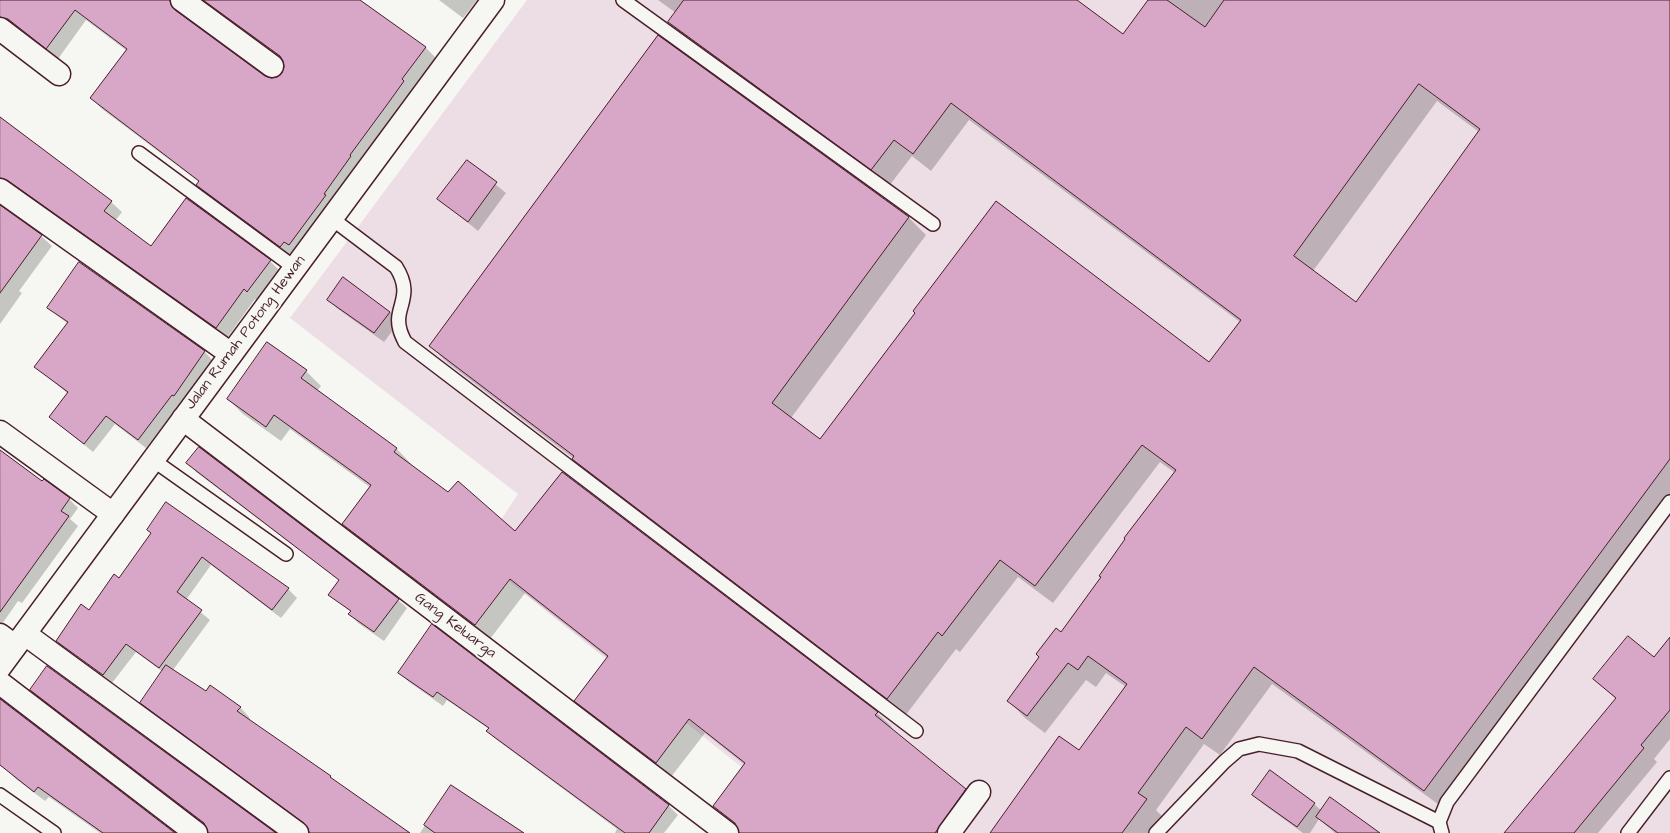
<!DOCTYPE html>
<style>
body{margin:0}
canvas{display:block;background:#f6f6f2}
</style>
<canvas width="1670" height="833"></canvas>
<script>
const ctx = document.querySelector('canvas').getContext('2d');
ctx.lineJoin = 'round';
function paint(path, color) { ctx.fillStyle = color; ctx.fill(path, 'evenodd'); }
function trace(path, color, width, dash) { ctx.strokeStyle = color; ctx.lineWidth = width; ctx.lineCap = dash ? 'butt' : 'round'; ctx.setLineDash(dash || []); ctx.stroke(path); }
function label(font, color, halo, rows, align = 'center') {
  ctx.font = font + ' "Architects Daughter",sans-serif'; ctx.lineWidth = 4; ctx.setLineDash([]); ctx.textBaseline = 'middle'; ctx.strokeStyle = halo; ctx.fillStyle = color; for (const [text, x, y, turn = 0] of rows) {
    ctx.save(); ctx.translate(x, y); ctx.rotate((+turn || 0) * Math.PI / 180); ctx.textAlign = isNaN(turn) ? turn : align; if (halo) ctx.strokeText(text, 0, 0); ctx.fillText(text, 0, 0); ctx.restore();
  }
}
paint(new Path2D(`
 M 527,0 L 1670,0 L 1670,833 L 824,833 L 477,556 L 518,494 L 290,318 Z`), '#eddee5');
paint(new Path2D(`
 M 3,0 L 187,0 L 180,11 L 181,16 L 264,77 L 271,79 L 278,78 L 283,74 L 285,67 L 284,61 L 200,0 L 360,0 L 425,47 L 436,58 L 292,257 L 208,196 L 197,185 L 199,182 L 102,109 L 91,98 L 127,51 L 86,20 L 58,59 L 19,30 L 13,27 L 0,27 L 0,4 Z
 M 439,0 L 477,0 L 463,18 Z
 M 658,0 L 1075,0 L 1123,36 L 1150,0 L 1670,0 L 1670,500 L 1442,807 L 1272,684 L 1220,755 L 1204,744 L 1156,810 L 1163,817 L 1152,833 L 992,833 L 1079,752 L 1126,687 L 1106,673 L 1096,687 L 1086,680 L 1045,733 L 1025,718 L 1008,700 L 1061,633 L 1175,473 L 1160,462 L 1053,603 L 1018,577 L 960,652 L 956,649 L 905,716 L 591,476 L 573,458 L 448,363 L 430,346 L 658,37 L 909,218 L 926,235 L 791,418 L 820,441 L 1209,363 L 1240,322 L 969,120 L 931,171 L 912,156 L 889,186 L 686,40 L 669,22 L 676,13 ZM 1437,101 L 1479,132 L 1356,304 L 1313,271 Z
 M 0,118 L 111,202 L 122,212 L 115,221 L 151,247 L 270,261 L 280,271 L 258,302 L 255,299 L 227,338 L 0,194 Z
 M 467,161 L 506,193 L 478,231 L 439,199 Z
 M 0,205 L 41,236 L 52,246 L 19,291 L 22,293 L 0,324 Z
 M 328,299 L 390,312 L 399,322 L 384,342 L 338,309 Z
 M 48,308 L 204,351 L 212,360 L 182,404 L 181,402 L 146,448 L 115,424 L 93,452 L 50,417 L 68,394 L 36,367 L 68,324 Z
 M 306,371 L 321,386 L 317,391 L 397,449 L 411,464 L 410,465 L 448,493 L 515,533 L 877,713 L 892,727 L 890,729 L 965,790 L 980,804 L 960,833 L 740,833 L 740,830 L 714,806 L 745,765 L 705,733 L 671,777 L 590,716 L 575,701 L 608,658 L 525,593 L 490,639 L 358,539 L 343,524 L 371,488 L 290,429 L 281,441 L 243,414 L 228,399 Z
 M 0,452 L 42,483 L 69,499 L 78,508 L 70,519 L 78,526 L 22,603 L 18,601 L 0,627 Z
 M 188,463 L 398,600 L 407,608 L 384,641 L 358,623 L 350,614 L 351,612 L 330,595 L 340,581 L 196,472 Z
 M 152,533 L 288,589 L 297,598 L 281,618 L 211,565 L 186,600 L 210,620 L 173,670 L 206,692 L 240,707 L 250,718 L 248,720 L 330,776 L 338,784 L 408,833 L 310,833 L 310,828 L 152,713 L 141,703 L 163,672 L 136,652 L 112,683 L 66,650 L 57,641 L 120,579 Z
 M 1670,639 L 1670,739 L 1654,759 L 1657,762 L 1598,833 L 1505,833 L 1616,699 L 1594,679 L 1654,659 Z
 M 399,673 L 668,805 L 678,815 L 664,833 L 615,833 L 617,829 L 497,740 L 488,731 L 489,729 L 447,700 L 443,706 L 409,682 Z
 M 31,690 L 274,833 L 209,833 L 208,828 L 41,700 Z
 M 0,724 L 174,833 L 100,833 L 49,797 L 45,801 L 16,779 L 0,763 Z
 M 451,786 L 522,833 L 420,833 Z
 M 1254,795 L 1314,804 L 1322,811 L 1378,833 L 1335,833 L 1319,819 L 1310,833 L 1303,833 L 1263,804 Z`), '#0003');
const building = new Path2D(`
 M 0,0 L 170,0 L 171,5 L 175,10 L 265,76 L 271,78 L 277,77 L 282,73 L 284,67 L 283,61 L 280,56 L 203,0 L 360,0 L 426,47 L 402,79 L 404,81 L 389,102 L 350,155 L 351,156 L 324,194 L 326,195 L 289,245 L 284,242 L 280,247 L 196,185 L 199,181 L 90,98 L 127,49 L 75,10 L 46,49 L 8,19 L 0,17 Z
 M 684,0 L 1077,0 L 1123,34 L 1148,0 L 1167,0 L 1205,27 L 1224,0 L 1670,0 L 1670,459 L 1424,791 L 1254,667 L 1202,739 L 1186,727 L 1138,793 L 1147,799 L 1122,833 L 990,833 L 1059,736 L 1079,750 L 1127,684 L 1088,656 L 1078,670 L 1068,663 L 1027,716 L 1007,701 L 1039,657 L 1036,654 L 1056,628 L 1061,632 L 1101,577 L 1099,576 L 1125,539 L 1124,538 L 1176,470 L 1142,445 L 1035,586 L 1000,560 L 942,636 L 938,632 L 887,699 L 572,459 L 574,456 L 429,346 L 658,35 L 909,217 L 772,403 L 820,439 L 915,313 L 913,311 L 996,201 L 1209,362 L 1241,320 L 951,103 L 913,154 L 894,140 L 871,170 L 668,22 ZM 1419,84 L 1480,129 L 1356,302 L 1294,256 Z
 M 0,117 L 112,201 L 104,211 L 151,246 L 186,198 L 271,260 L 247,292 L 244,289 L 216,328 L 7,180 L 0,178 Z
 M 467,160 L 497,182 L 468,222 L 437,199 Z
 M 0,205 L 42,235 L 0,293 Z
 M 79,262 L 205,351 L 174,396 L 172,395 L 138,440 L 106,416 L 84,444 L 49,417 L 68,392 L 34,367 L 68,322 L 47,308 Z
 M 343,277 L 390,312 L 374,333 L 327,300 Z
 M 267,342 L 307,370 L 301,378 L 397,448 L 394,452 L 448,492 L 458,481 L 515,531 L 562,472 L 878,712 L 875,715 L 966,789 L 935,833 L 739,833 L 735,823 L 713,806 L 745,763 L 689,719 L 656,763 L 574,701 L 608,656 L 510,579 L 475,625 L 342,524 L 371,485 L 274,415 L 266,427 L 227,399 Z
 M 199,447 L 399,599 L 374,632 L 348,614 L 351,611 L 328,595 L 339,580 L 186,463 Z
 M 0,450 L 42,481 L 44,479 L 70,498 L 61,511 L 69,516 L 0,612 Z
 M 166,502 L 289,588 L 272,610 L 202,557 L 177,592 L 202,610 L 159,668 L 126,644 L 103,675 L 56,641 L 81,604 L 89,610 L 114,574 L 119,578 L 151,533 L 147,530 Z
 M 432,624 L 669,805 L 649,833 L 625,833 L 486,731 L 489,728 L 437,692 L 433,697 L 398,673 Z
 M 1628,636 L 1654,657 L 1670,637 L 1670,710 L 1641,745 L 1644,748 L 1574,833 L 1504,833 L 1616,698 L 1593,679 Z
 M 166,665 L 206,691 L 210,685 L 241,707 L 237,711 L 331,776 L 330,777 L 410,833 L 309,833 L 308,828 L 304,823 L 140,703 Z
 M 47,666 L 276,833 L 208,833 L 204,823 L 30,690 Z
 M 0,699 L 175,833 L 103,833 L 38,787 L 34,792 L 0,765 Z
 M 1270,770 L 1315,803 L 1297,827 L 1252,795 Z
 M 451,785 L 524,833 L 435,833 L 424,825 Z
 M 1330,797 L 1380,833 L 1338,833 L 1316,817 Z`);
paint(building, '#d8a7c7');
trace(building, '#4a1f2b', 1);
const service = new Path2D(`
 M 623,0 L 933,224
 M 139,153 L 295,268
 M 331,218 L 396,267 C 415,297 393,307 400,330 C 401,334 403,338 405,342 L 916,731
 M 153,460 L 286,554
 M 0,795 L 54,833
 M 1156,833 L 1224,762 L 1239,749 L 1259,744 L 1298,751 L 1439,822
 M 1442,833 L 1439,822 L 1447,802 L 1670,502
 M 1628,833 L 1670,778`);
const minor = new Path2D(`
 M 182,0 L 272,66
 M 0,29 L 59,74
 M 0,190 L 231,354
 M 183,419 L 727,833
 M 0,432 L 113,514
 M 25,634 L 297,833
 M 0,635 L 15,646
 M 0,683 L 196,833
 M 949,833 L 979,792`);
const tertiary = new Path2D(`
 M 0,667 L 493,0`);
trace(service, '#4a1f2b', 16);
trace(minor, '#4a1f2b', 25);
trace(tertiary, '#4a1f2b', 25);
trace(service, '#f6f6f2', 13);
trace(minor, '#f6f6f2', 22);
trace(tertiary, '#f6f6f2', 22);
label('15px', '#4a1f2b', '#f6f6f2', [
 ["Jalan Rumah Potong Hewan",246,333,-53],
 ["Gang Keluarga",455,626,37]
]);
</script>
